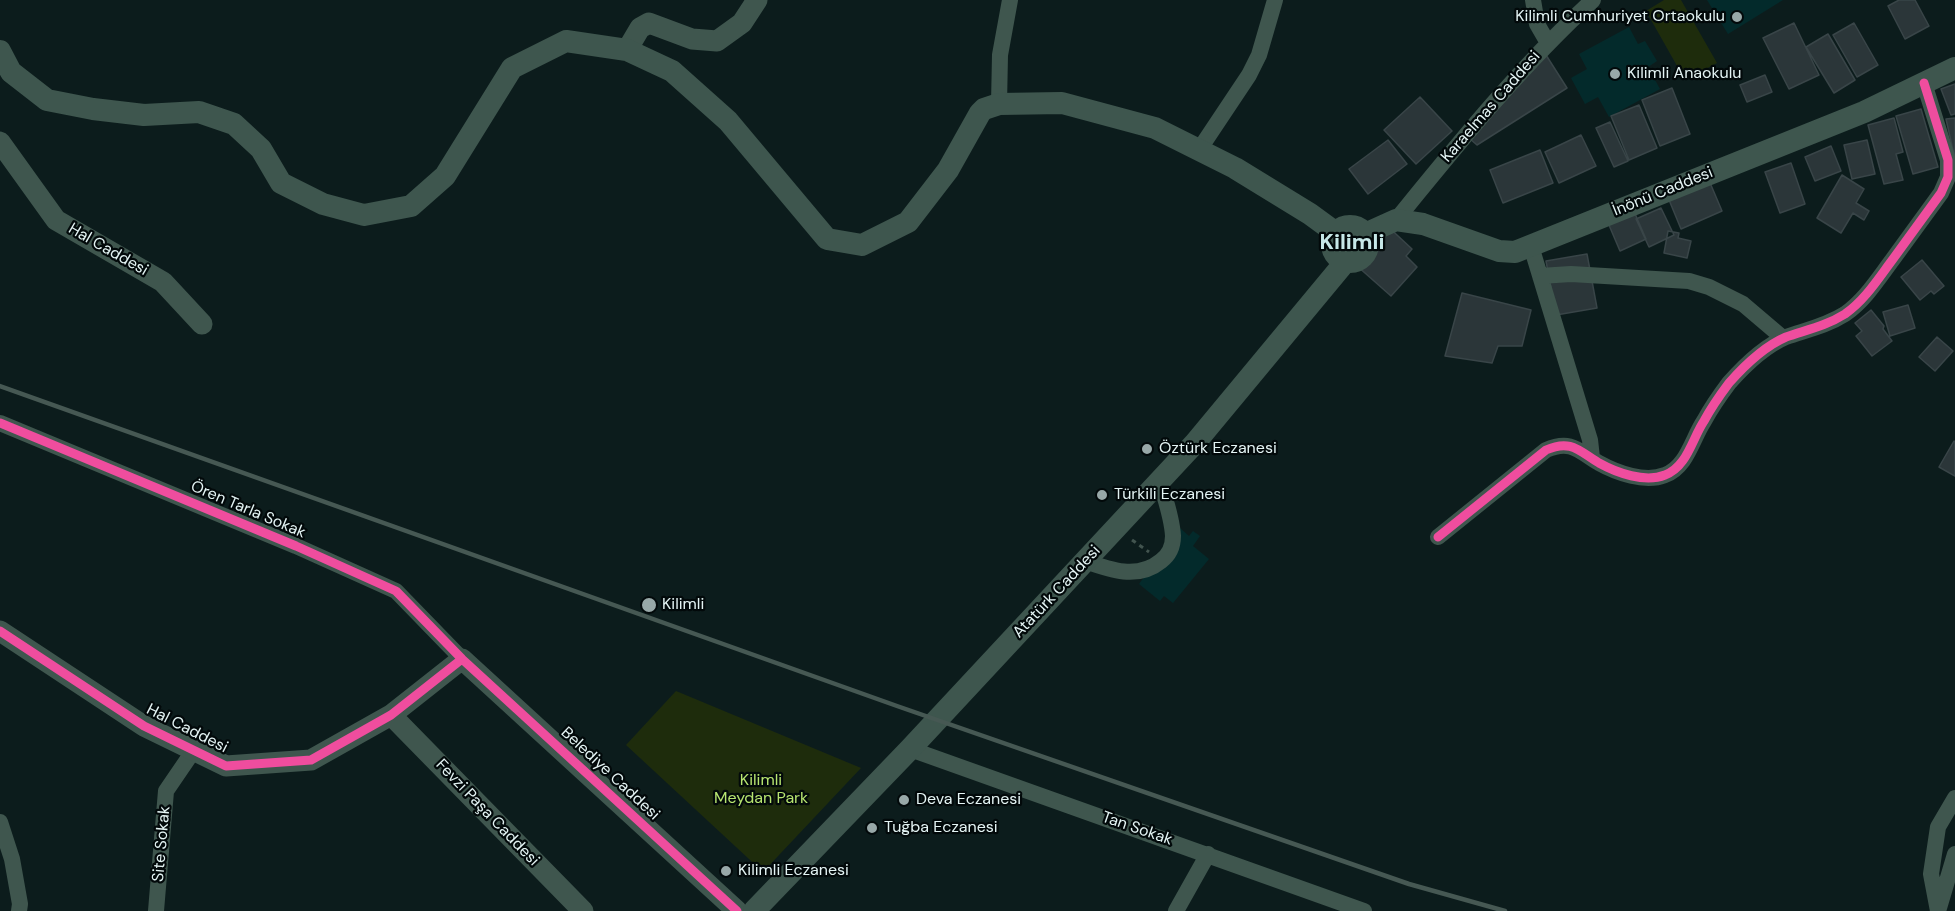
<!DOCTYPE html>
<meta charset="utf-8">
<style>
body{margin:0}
canvas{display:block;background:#0c1c1c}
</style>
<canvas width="1955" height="911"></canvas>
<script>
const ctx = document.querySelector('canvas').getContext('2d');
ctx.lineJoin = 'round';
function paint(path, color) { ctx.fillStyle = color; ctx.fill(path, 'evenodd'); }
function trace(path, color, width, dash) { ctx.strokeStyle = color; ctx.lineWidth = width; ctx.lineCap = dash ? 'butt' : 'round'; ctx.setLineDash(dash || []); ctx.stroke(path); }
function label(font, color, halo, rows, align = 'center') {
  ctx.font = font + ' "DM Sans",sans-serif'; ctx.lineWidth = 4.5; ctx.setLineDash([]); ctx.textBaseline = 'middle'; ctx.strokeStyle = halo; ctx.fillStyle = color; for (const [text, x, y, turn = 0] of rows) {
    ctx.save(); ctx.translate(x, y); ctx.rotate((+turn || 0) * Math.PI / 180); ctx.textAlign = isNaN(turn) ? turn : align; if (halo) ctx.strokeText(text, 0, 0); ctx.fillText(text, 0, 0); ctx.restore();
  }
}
paint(new Path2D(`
 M 1707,0 L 1783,0 L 1728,34 Z
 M 1629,27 L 1638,44 L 1645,41 L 1657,61 L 1648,67 L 1660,89 L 1609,117 L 1598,97 L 1585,104 L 1571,78 L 1587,69 L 1579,54 Z
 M 1180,528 L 1189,536 L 1193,531 L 1200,536 L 1193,546 L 1209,559 L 1173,603 L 1164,596 L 1160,601 L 1139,584 Z`), '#032a2b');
paint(new Path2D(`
 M 1664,0 L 1681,0 L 1717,63 L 1685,80 L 1646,11 Z
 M 676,691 L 861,768 L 763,872 L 626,745 Z`), '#1e2c0c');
const building = new Path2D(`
 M 1899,0 L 1915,0 L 1929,26 L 1905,39 L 1888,6 Z
 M 1794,23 L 1819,75 L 1789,89 L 1763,38 Z
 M 1854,23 L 1878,65 L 1857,77 L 1833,35 Z
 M 1828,34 L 1855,80 L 1834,93 L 1806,47 Z
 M 1539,44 L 1567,88 L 1477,145 L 1461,131 Z
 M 1765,75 L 1772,92 L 1747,102 L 1740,85 Z
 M 1955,84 L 1955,114 L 1951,115 L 1941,89 Z
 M 1672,88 L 1690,134 L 1660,146 L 1642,100 Z
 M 1420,97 L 1452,131 L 1416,164 L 1384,130 Z
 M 1639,105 L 1657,148 L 1629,160 L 1611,116 Z
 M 1921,109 L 1938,167 L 1913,174 L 1896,116 Z
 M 1894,118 L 1903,152 L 1896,154 L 1903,180 L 1884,184 L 1868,125 Z
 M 1955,118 L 1955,159 L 1946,119 Z
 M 1610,122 L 1628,161 L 1614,167 L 1596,128 Z
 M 1581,135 L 1596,166 L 1559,183 L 1545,152 Z
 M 1388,140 L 1407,164 L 1368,194 L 1349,169 Z
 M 1867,140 L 1875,174 L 1852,179 L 1844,145 Z
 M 1831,146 L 1841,171 L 1815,181 L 1805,157 Z
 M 1540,150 L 1553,183 L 1503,203 L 1490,170 Z
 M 1791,163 L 1805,204 L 1780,213 L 1765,172 Z
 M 1842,175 L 1864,189 L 1856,203 L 1869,211 L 1864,220 L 1853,213 L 1841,233 L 1817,218 Z
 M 1708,178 L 1722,211 L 1681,229 L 1667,195 Z
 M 1629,200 L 1646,239 L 1620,251 L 1603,211 Z
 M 1661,208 L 1674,235 L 1649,247 L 1636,219 Z
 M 1382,221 L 1412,249 L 1406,256 L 1417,267 L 1391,296 L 1348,258 Z
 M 1668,231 L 1679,233 L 1678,238 L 1691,241 L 1687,258 L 1664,253 Z
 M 1587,254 L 1597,308 L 1556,315 L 1546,261 Z
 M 1922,260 L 1944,286 L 1934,294 L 1931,291 L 1920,300 L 1901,277 Z
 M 1462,293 L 1531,310 L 1522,346 L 1498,346 L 1492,363 L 1445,356 Z
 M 1908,305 L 1915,328 L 1890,336 L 1883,312 Z
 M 1871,310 L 1884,326 L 1883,329 L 1892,341 L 1872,356 L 1856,336 L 1862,331 L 1855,323 Z
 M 1937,337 L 1953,351 L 1935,371 L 1919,357 Z
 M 1954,441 L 1955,442 L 1955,476 L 1939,467 Z`);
paint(building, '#2b3639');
trace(building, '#394548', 1.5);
trace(new Path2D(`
 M 1132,540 L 1149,552`), '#42544f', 3, [4.5, 4.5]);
trace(new Path2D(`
 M 1533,0 L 1537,24 L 1548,43
 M 999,104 L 1000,55 L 1010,0
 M 1199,150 L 1249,75 L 1259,55 L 1275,0
 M 1396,220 C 1458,144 1520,67 1593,0
 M 1531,246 L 1590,440 L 1592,458
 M 1540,276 L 1571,274 L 1689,281 L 1709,287 L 1743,304 L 1783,338
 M 0,423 L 296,546 L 396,591 L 462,659
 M 1438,537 L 1546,450 C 1571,439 1579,451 1599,463 C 1617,473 1645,483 1665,475 C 1687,467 1692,439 1704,421 C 1711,408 1720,395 1729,383 C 1744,366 1765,346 1786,337 C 1806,330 1826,326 1845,314 C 1865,300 1878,279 1893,259 C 1909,237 1925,215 1941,193 L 1948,177 L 1948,160 L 1924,83
 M 1085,561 C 1110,570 1138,580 1161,561 C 1169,555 1173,546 1173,536 C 1172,517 1165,499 1160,481
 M 910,749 L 1364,911
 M 0,822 L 12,859 L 20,904 L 19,911
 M 1939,908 L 1955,854
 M 156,911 L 166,791 L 194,750
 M 1176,911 L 1208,854
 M 1938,911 L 1931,874 L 1938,827 L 1955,798`), '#3f564e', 16);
trace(new Path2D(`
 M 627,50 L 640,28 L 649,23 L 692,39 L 717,41 L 742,23 L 757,0
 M 0,142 L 56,220 L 163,282 L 202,324
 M 0,631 L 144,726 L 226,766 L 311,760 L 391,715 L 462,659 L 737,911
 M 391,715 L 583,911`), '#3f564e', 21);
trace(new Path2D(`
 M 0,51 L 11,72 L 47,100 L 93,109 L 144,115 L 199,112 L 234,124 L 261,149 L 281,183 L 323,204 L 364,215 L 411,206 L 445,176 L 512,68 L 566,41 L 627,50 L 672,71 L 728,121 L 827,239 L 862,245 L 908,222 L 948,170 L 980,113 L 984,109 L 999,104 L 1062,103 L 1155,128 L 1235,168 L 1310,214 L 1336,233
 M1332 244a18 18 0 1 1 36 0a18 18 0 1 1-36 0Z
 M 1365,234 L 1396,220 L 1423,224 L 1499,251 L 1515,252 L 1864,112 L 1955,68
 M 754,911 L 910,749 L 1195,443 L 1346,261`), '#3e564e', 22);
trace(new Path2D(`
 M 0,386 L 897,706 L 1409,884 L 1505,911`), '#465853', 4.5);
trace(new Path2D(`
 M 0,423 L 296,546 L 396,591 L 462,659 L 737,911
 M 1438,537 L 1546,450 C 1571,439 1579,451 1599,463 C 1617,473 1645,483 1665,475 C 1687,467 1692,439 1704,421 C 1711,408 1720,395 1729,383 C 1744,366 1765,346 1786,337 C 1806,330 1826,326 1845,314 C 1865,300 1878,279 1893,259 C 1909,237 1925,215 1941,193 L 1948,177 L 1948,160 L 1924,83
 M 0,631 L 144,726 L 226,766 L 311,760 L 391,715 L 462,659`), '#ef4d9e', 9);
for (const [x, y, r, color] of [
 [1737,17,6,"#98a8a8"],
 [1615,74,6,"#98a8a8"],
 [1147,449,6,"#98a8a8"],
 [1102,495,6,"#98a8a8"],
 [649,605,8,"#98a8a8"],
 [904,800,6,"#98a8a8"],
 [872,828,6,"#98a8a8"],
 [726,871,6,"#98a8a8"]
]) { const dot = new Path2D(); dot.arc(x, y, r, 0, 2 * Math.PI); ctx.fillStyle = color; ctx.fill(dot); trace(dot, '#02090a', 2); }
label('16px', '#e4f4f4', '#02090a', [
 ["Kilimli Cumhuriyet Ortaokulu",1725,17,"right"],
 ["Kilimli Anaokulu",1627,74],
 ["Öztürk Eczanesi",1159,449],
 ["Türkili Eczanesi",1114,495],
 ["Kilimli",662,605],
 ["Deva Eczanesi",916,800],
 ["Tuğba Eczanesi",884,828],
 ["Kilimli Eczanesi",738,871]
], 'left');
label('16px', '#e4f4f4', '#02090a', [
 ["Karaelmas Caddesi",1491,107,-49],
 ["İnönü Caddesi",1663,192,-22],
 ["Hal Caddesi",108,250,30],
 ["Ören Tarla Sokak",248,510,23],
 ["Atatürk Caddesi",1057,592,-47],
 ["Hal Caddesi",187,729,27],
 ["Belediye Caddesi",610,774,43],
 ["Fevzi Paşa Caddesi",487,813,46],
 ["Tan Sokak",1137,829,19],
 ["Site Sokak",162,844,-85]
]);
label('16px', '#b7e570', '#02090a', [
 ["Kilimli",761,781],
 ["Meydan Park",761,799]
]);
label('bold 22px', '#c7e8e8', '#02090a', [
 ["Kilimli",1352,243]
]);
</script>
